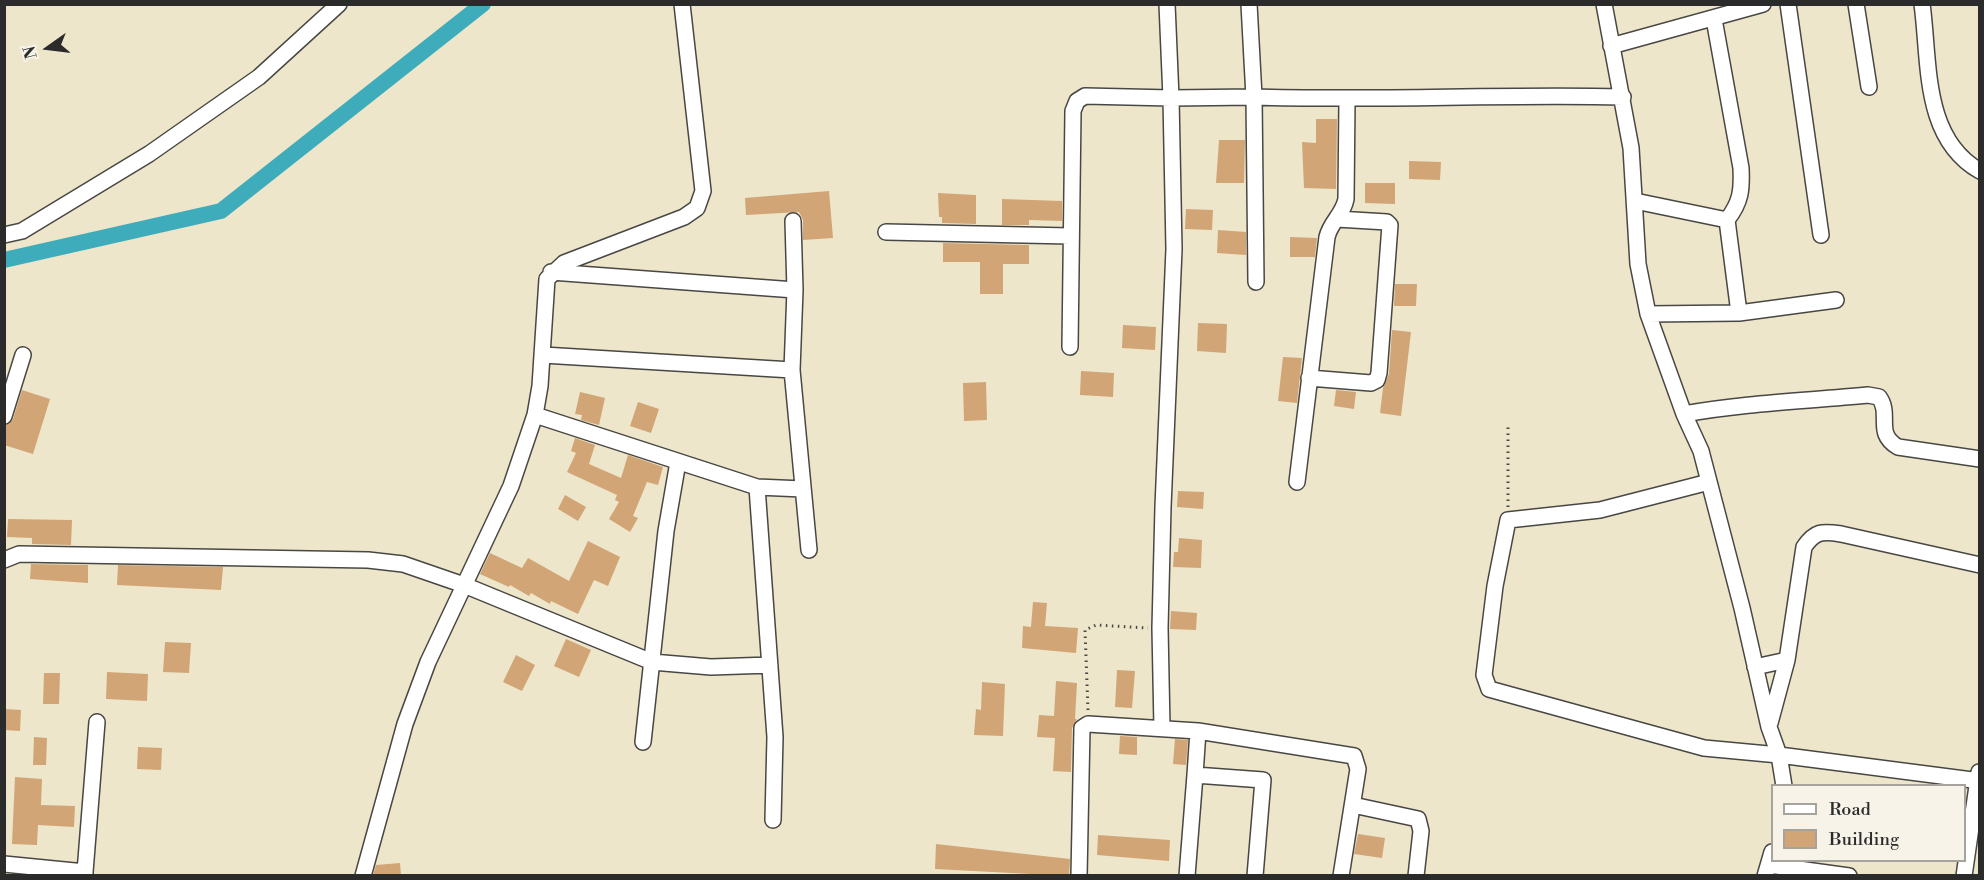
<!DOCTYPE html>
<style>
body{margin:0}
#map{position:relative;width:1984px;height:880px;overflow:hidden;background:#ede6ca;font-family:"Libre Bodoni",serif}
canvas{display:block}
.frame{position:absolute;inset:0;border:6px solid #2b2b2b;pointer-events:none}
.legend{position:absolute;left:1771px;top:784px;width:195px;height:78px;box-sizing:border-box;background:#f7f3e8;border:2px solid #a5a39c;margin:0;padding:8px 10px;list-style:none;font-size:18px;color:#2b2b2b}
.legend li{display:flex;align-items:center;gap:12px;height:30px}
.legend b{width:30px;border:2px solid #a5a39c}
.north{position:absolute;left:18px;top:18px;width:60px;height:60px;-webkit-text-stroke:4px #f7f3e8;paint-order:stroke;rotate:256deg;font-size:16px;font-weight:700;line-height:24px;text-align:center;color:#2b2b2b}
.north::after{content:'';display:block;margin:auto;width:21px;height:27px;background:#2b2b2b;clip-path:polygon(50% 0,100% 100%,50% 72%,0 100%)}
</style>
<div id="map">
<canvas width="1984" height="880"></canvas>
<div class="frame"></div>
<ul class="legend">
<li><b style="height:8px;background:#fff"></b>Road</li>
<li><b style="height:16px;background:#d2a576"></b>Building</li>
</ul>
<div class="north">N</div>
</div>
<script>
const ctx = document.querySelector('canvas').getContext('2d');
ctx.lineJoin = 'round';
function trace(path, color, width, dash) { ctx.strokeStyle = color; ctx.lineWidth = width; ctx.lineCap = dash ? 'butt' : 'round'; ctx.setLineDash(dash || []); ctx.stroke(path); }
function paint(path, color) { ctx.fillStyle = color; ctx.fill(path, 'evenodd'); }
trace(new Path2D(`
 M 4,260 L 221,211 L 483,4`), '#3eacbb', 16);
paint(new Path2D(`
 M 1316,119 L 1337,119 L 1336,189 L 1304,188 L 1302,142 L 1316,143 Z
 M 1219,140 L 1245,140 L 1244,183 L 1216,183 Z
 M 1409,161 L 1441,162 L 1440,180 L 1409,179 Z
 M 1365,183 L 1395,183 L 1395,204 L 1365,203 Z
 M 829,191 L 833,238 L 803,240 L 803,220 L 799,212 L 746,215 L 745,198 Z
 M 938,193 L 976,195 L 976,224 L 942,223 L 942,217 L 939,217 Z
 M 1002,199 L 1062,201 L 1062,221 L 1029,220 L 1029,225 L 1002,225 Z
 M 1186,209 L 1213,210 L 1212,230 L 1185,229 Z
 M 1218,230 L 1246,232 L 1246,255 L 1217,253 Z
 M 1290,237 L 1317,238 L 1315,257 L 1290,257 Z
 M 943,243 L 1029,245 L 1029,264 L 1003,264 L 1003,294 L 980,294 L 980,262 L 943,262 Z
 M 1395,284 L 1417,284 L 1416,306 L 1394,306 Z
 M 1198,323 L 1227,324 L 1226,353 L 1197,351 Z
 M 1123,325 L 1156,327 L 1155,350 L 1122,348 Z
 M 1392,330 L 1411,332 L 1401,416 L 1380,413 L 1383,388 L 1389,374 Z
 M 1283,357 L 1302,358 L 1297,403 L 1278,401 Z
 M 1081,371 L 1114,373 L 1113,397 L 1080,395 Z
 M 986,382 L 987,420 L 964,421 L 963,383 Z
 M 22,390 L 50,399 L 33,454 L 4,445 L 4,426 L 13,419 Z
 M 1336,390 L 1356,392 L 1354,409 L 1334,406 Z
 M 580,392 L 605,398 L 599,425 L 581,420 L 582,415 L 575,414 Z
 M 638,402 L 659,409 L 651,433 L 630,426 Z
 M 575,438 L 595,445 L 589,464 L 621,478 L 628,455 L 663,467 L 658,485 L 647,482 L 633,516 L 638,518 L 630,532 L 609,519 L 619,502 L 615,500 L 617,495 L 567,472 L 576,453 L 571,451 Z
 M 1178,491 L 1204,492 L 1203,509 L 1177,507 Z
 M 565,495 L 586,507 L 578,521 L 558,509 Z
 M 8,519 L 72,520 L 71,545 L 32,544 L 32,538 L 7,537 Z
 M 1179,538 L 1202,540 L 1201,568 L 1173,567 L 1174,552 L 1178,552 Z
 M 588,541 L 620,557 L 608,586 L 594,580 L 578,614 L 551,601 L 550,604 L 531,593 L 529,596 L 510,585 L 509,587 L 480,574 L 490,553 L 522,568 L 528,558 L 569,581 Z
 M 31,564 L 88,565 L 88,583 L 30,579 Z
 M 118,565 L 223,567 L 221,590 L 117,585 Z
 M 1033,602 L 1047,603 L 1045,626 L 1078,628 L 1076,653 L 1022,648 L 1023,626 L 1031,627 Z
 M 1171,611 L 1197,613 L 1196,630 L 1170,629 Z
 M 566,639 L 591,650 L 579,677 L 554,666 Z
 M 165,642 L 191,643 L 189,673 L 163,672 Z
 M 516,655 L 535,665 L 522,691 L 503,682 Z
 M 1117,670 L 1135,671 L 1132,708 L 1115,707 Z
 M 107,672 L 148,674 L 147,701 L 106,699 Z
 M 44,673 L 60,673 L 59,704 L 43,704 Z
 M 1056,681 L 1077,683 L 1075,719 L 1077,719 L 1072,728 L 1071,772 L 1053,771 L 1055,738 L 1037,737 L 1039,715 L 1054,716 Z
 M 982,682 L 1005,684 L 1003,736 L 974,735 L 976,709 L 981,710 Z
 M 4,709 L 21,710 L 20,731 L 4,730 Z
 M 1120,736 L 1137,737 L 1137,755 L 1119,754 Z
 M 34,737 L 47,738 L 46,765 L 33,765 Z
 M 1175,739 L 1188,740 L 1186,765 L 1173,764 Z
 M 138,747 L 162,748 L 161,770 L 137,769 Z
 M 15,777 L 42,779 L 41,805 L 75,806 L 74,827 L 38,825 L 37,845 L 12,844 Z
 M 1358,834 L 1385,838 L 1382,858 L 1354,854 Z
 M 1098,835 L 1170,840 L 1169,861 L 1097,855 Z
 M 936,844 L 1070,859 L 1069,876 L 935,869 Z
 M 400,863 L 401,876 L 373,876 L 376,865 Z`), '#d2a576');
const street = new Path2D(`
 M 1604,4 L 1631,148 L 1638,264 L 1648,314 L 1684,414 L 1701,451 L 1742,608 L 1769,727 L 1779,755 L 1784,786
 M 1788,4 L 1821,235
 M 1856,4 L 1869,87
 M 1922,4 C 1930,62 1922,138 1980,171
 M 1714,19 L 1741,168 C 1742,190 1741,202 1727,220
 M 1611,46 L 1763,4
 M 1635,201 L 1727,220 L 1739,313
 M 793,221 L 795,290 L 792,370 L 809,550
 M 886,232 L 1070,236
 M 4,235 L 22,231 L 149,154 L 259,77 L 339,4
 M 551,272 L 795,290
 M 1256,282 L 1254,97 C 1377,101 1500,94 1623,97
 M 1648,314 L 1739,313 L 1836,300
 M 1070,347 L 1073,111 L 1077,101 L 1085,96 L 1171,98 L 1167,4
 M 543,355 L 792,370
 M 1309,378 L 1371,383 L 1377,380 L 1379,373 L 1390,225 L 1387,222 L 1337,219
 M 1684,414 C 1745,403 1806,401 1868,395 L 1879,397 C 1892,415 1874,433 1898,447 L 1980,459
 M 535,415 L 757,487 L 803,489
 M 4,416 L 23,355
 M 1297,482 L 1327,237 C 1331,221 1343,215 1346,199 L 1347,100
 M 1709,482 L 1600,510 L 1508,520 L 1495,586 L 1484,675 L 1489,689 L 1704,748 L 1779,755 L 1980,781
 M 757,487 L 775,737 L 773,820
 M 4,560 L 19,554 L 368,560 L 403,564 L 464,585 L 652,662 L 711,667 L 770,665
 M 1755,667 L 1787,660
 M 1770,723 L 1787,660 L 1804,547 C 1815,531 1822,531 1841,534 L 1980,565
 M 1162,728 L 1160,628 L 1163,507 L 1174,249 L 1171,98 L 1254,97 L 1249,4
 M 1198,731 L 1195,775 L 1263,780 L 1255,876
 M 643,742 L 666,531 L 678,462
 M 1353,805 L 1418,819 L 1421,831 L 1416,876
 M 4,864 L 85,872 L 85,876
 M 1769,865 L 1849,876
 M 85,872 L 97,722
 M 363,876 L 405,724 L 428,662 L 511,486 L 535,415 L 540,386 L 547,279 L 564,263 L 684,217 L 697,208 L 703,191 L 682,4
 M 1079,876 L 1082,728 L 1088,724 L 1198,731 L 1354,756 L 1358,769 L 1341,876
 M 1187,876 L 1195,775
 M 1765,876 L 1772,852
 M 1964,876 L 1979,772`);
trace(street, '#484743', 18);
trace(new Path2D(`
 M 1508,507 L 1508,423
 M 1088,710 L 1085,630 L 1096,625 L 1148,628`), '#484743', 3, [1.5, 4.5]);
trace(street, '#fff', 15);
</script>
